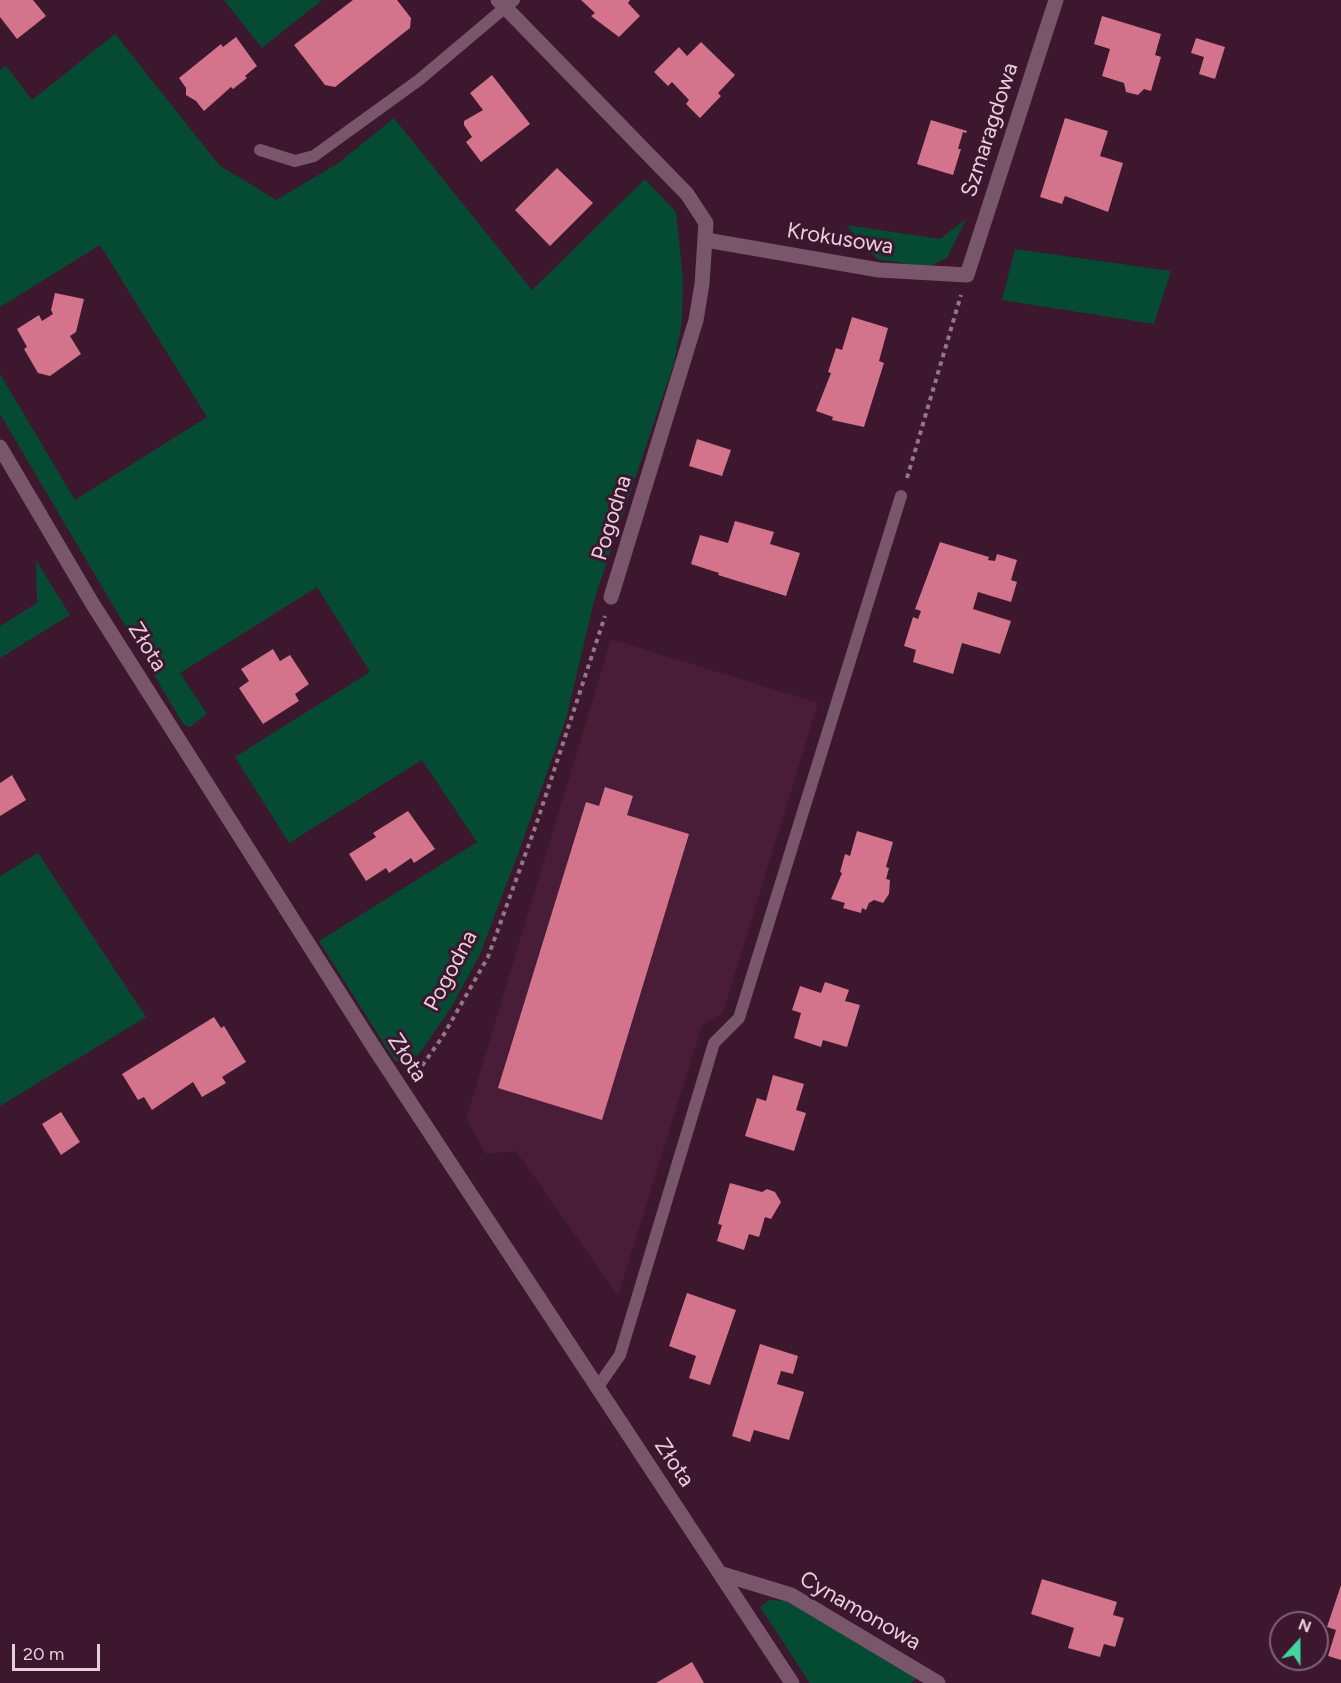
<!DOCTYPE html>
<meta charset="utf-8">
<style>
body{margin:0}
#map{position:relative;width:1341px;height:1683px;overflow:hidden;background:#3c172e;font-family:Figtree,sans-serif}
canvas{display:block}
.north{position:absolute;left:1269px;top:1611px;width:60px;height:60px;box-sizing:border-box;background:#3c172e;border:2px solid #816174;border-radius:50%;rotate:21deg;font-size:16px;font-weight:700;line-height:24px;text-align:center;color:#e8cfdc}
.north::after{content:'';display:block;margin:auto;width:21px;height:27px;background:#44d49f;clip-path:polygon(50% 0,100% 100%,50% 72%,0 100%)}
.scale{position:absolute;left:12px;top:1644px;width:88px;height:27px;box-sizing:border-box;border:3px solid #e8cfdc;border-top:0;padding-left:8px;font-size:18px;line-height:21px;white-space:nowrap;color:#e8cfdc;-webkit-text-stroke:4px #3c172e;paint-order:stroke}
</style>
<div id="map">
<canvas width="1341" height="1683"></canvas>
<div class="north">N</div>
<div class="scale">20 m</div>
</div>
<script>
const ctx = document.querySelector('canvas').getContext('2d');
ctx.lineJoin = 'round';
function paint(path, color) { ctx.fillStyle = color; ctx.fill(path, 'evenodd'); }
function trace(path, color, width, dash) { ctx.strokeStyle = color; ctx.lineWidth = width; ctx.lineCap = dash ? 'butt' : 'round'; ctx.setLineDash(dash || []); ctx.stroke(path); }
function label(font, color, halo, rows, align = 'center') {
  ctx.font = font + ' Figtree,sans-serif'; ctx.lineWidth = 6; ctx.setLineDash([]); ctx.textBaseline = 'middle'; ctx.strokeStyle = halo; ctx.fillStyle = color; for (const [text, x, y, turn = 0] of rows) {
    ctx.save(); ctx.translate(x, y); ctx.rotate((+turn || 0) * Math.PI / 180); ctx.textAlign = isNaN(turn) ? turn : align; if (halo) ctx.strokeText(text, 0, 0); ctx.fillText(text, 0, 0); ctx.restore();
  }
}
paint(new Path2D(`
 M 611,639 L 818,703 L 723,1013 L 702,1025 L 618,1296 L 516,1151 L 486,1154 L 466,1119 Z`), '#491c38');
paint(new Path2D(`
 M 224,0 L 322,0 L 262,48 Z
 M 115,34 L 219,165 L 276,200 L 337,164 L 394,118 L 532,290 L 645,179 L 676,212 L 683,278 L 682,322 L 674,363 L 595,597 L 566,719 L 518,854 L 480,954 L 452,1006 L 420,1053 L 408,1063 L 395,1061 L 319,941 L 477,842 L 422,760 L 289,843 L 235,757 L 370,672 L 317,587 L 180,673 L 207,714 L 190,727 L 183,724 L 0,414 L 0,374 L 75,500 L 207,417 L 100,245 L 0,307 L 0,70 L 6,66 L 32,100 Z
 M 966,219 L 947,258 L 928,267 L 877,259 L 846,225 L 940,239 Z
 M 1015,249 L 1171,271 L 1154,324 L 1002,300 Z
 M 36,560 L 70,615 L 0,658 L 0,626 L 37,603 Z
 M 38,853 L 146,1017 L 0,1106 L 0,876 Z
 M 769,1600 L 785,1601 L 800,1607 L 918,1678 L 911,1683 L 810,1683 L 760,1607 Z`), '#054b34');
paint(new Path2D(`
 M 0,0 L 33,0 L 46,16 L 17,39 L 0,17 Z
 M 353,0 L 397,0 L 411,18 L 410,28 L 335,87 L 325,85 L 294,45 Z
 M 581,0 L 630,0 L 628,3 L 640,16 L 619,37 L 591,16 L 595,13 Z
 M 1102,16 L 1161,34 L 1155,55 L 1161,57 L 1151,91 L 1144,89 L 1138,95 L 1126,92 L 1124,83 L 1102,76 L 1110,49 L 1094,44 Z
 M 236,37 L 257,66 L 245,76 L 247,78 L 233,89 L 231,87 L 204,111 L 196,101 L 186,95 L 186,88 L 179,78 L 221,44 L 223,47 Z
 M 1196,38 L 1225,47 L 1215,79 L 1199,74 L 1204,57 L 1191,53 Z
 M 701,42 L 735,75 L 718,93 L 721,96 L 700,118 L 686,104 L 689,100 L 672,82 L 668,86 L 654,72 L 679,47 L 687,56 Z
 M 492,75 L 530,124 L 481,162 L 466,142 L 472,137 L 464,125 L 464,121 L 483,110 L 470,93 Z
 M 1065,118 L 1108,131 L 1100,156 L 1123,163 L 1108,212 L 1065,196 L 1062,204 L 1040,197 Z
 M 931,120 L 967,131 L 966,133 L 963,132 L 958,149 L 961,149 L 953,175 L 917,164 Z
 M 557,168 L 593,203 L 550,246 L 515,210 Z
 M 55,293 L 84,299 L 76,332 L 70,336 L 81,354 L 50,376 L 38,373 L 24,349 L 27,347 L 17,329 L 39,315 L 42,321 L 53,314 L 51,310 Z
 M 852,317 L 888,328 L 879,361 L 884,363 L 864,427 L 832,420 L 833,417 L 816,411 L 831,373 L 828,372 L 836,348 L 842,350 Z
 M 697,439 L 731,450 L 722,476 L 689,466 Z
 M 735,521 L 774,532 L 770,544 L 800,553 L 786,596 L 718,575 L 719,573 L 691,564 L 700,535 L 728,543 Z
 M 940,542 L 989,557 L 988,560 L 995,561 L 997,554 L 1017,560 L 1011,580 L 1017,582 L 1011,602 L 978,592 L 973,609 L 1011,621 L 1000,654 L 962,643 L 953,674 L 913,662 L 916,650 L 904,646 L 913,617 L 918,619 L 921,611 L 915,609 Z
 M 273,649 L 280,661 L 290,655 L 309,684 L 295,694 L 299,701 L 263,724 L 239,688 L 249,681 L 241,669 Z
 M 12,775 L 26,800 L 0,816 L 0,783 Z
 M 605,787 L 633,796 L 627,815 L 689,834 L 602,1120 L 498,1088 L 586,802 L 599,806 Z
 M 408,811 L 435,849 L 414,863 L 411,858 L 389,873 L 386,868 L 366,881 L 349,854 L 376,837 L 373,833 Z
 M 857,831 L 893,842 L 886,867 L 889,868 L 886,879 L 890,880 L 889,894 L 883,903 L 874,900 L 869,903 L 866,910 L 862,908 L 861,913 L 843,908 L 845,903 L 831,899 L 842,873 L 840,872 L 845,854 L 850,856 Z
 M 825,982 L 849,990 L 845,1001 L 860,1005 L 847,1047 L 823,1040 L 821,1047 L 794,1038 L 801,1013 L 792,1010 L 800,986 L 821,993 Z
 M 214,1017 L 221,1028 L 224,1026 L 246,1062 L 222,1077 L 226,1083 L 202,1097 L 193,1082 L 152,1110 L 144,1097 L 138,1100 L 122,1074 Z
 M 773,1075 L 804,1084 L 796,1110 L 806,1113 L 794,1151 L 745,1136 L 757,1098 L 766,1101 Z
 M 61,1112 L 80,1142 L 61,1155 L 42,1124 Z
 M 730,1183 L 762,1192 L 767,1189 L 775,1192 L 781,1202 L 771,1219 L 765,1217 L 759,1237 L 749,1234 L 744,1250 L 717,1241 L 722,1225 L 718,1224 Z
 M 687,1293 L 736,1310 L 710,1385 L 689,1378 L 696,1356 L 669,1346 Z
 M 760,1344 L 798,1356 L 793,1374 L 781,1371 L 777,1384 L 804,1392 L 789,1440 L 754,1430 L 750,1442 L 732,1436 Z
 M 1042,1579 L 1117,1602 L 1113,1615 L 1124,1618 L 1115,1647 L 1104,1644 L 1100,1657 L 1068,1648 L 1074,1628 L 1031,1614 Z
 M 1341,1585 L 1341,1660 L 1328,1656 L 1336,1630 L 1327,1627 Z
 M 692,1662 L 704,1683 L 656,1683 Z`), '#d3748c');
trace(new Path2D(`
 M 907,478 L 961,295
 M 417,1073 L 443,1036 L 488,957 L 536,825 L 605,616`), '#957688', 4, [4.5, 4.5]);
trace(new Path2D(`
 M 260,150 L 295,161 L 314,156 L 419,80 L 514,0
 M 597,1388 L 620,1355 L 714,1043 L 739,1018 L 901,496`), '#795669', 12);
trace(new Path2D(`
 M 498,0 L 687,194 L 706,223 L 702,284 L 696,320 L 611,597
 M 706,240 L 879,270 L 967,275 L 1056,0
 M 0,447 L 92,603 L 373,1046 L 792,1683
 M 722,1574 L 791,1595 L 938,1683`), '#795669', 15);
label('22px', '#e8cfdc', '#3c172e', [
 ["Szmaragdowa",990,130,-72],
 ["Krokusowa",840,239,9],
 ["Pogodna",612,518,-73],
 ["Złota",147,647,58],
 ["Pogodna",451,971,-62],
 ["Złota",407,1058,57],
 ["Złota",674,1463,56],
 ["Cynamonowa",860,1611,30]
]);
</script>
